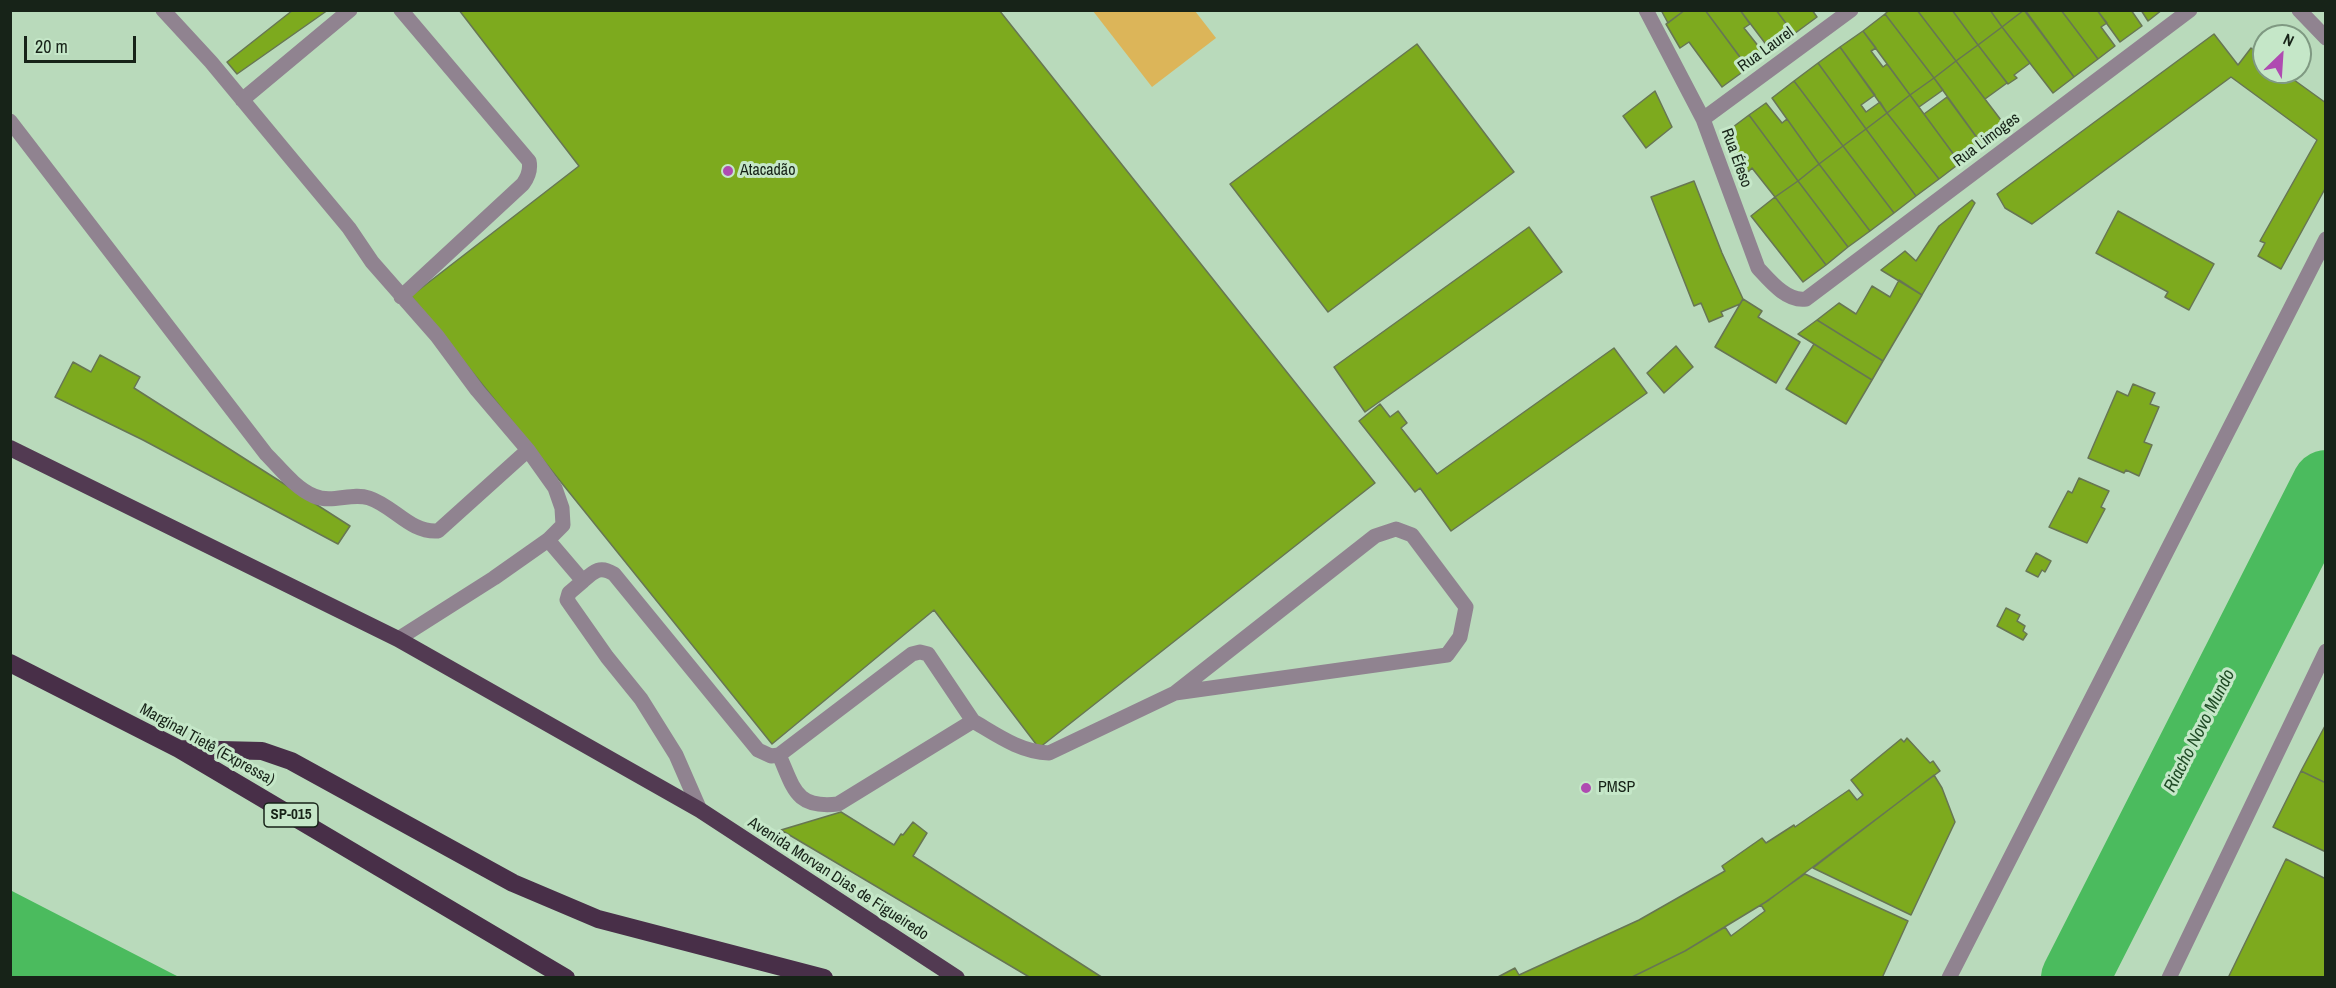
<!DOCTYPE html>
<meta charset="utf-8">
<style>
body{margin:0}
#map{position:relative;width:2336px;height:988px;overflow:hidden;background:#b9dabb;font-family:"Archivo Narrow",sans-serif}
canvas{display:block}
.frame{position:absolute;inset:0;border:12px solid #172318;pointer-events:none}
.north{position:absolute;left:2252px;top:24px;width:60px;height:60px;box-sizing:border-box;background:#c5e7c8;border:2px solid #7f9982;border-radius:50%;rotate:25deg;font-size:16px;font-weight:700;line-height:24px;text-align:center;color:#172318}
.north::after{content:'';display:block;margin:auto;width:21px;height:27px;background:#af4bb1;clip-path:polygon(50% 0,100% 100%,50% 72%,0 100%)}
.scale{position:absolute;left:24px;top:36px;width:112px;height:27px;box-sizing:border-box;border:3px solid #172318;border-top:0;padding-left:8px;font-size:18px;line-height:21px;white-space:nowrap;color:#172318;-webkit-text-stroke:4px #c5e7c8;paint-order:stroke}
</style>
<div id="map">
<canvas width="2336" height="988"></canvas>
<div class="frame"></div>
<div class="north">N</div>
<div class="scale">20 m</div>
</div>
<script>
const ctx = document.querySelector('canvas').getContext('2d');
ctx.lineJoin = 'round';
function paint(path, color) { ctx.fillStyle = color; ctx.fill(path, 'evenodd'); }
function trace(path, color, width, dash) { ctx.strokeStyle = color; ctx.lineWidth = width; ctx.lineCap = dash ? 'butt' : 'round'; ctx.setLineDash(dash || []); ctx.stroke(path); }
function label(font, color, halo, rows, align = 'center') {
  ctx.font = font + ' "Archivo Narrow",sans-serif'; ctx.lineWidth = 6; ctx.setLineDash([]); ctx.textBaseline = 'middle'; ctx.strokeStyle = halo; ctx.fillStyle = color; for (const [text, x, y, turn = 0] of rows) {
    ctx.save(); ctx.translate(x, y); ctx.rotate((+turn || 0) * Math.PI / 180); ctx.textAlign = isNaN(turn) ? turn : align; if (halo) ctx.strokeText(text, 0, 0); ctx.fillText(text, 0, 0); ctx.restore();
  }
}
paint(new Path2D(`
 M 1093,11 L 1195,11 L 1216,38 L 1152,87 Z`), '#dcb559');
paint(new Path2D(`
 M 10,890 L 173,974 L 179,977 L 11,977 Z`), '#4bbb5e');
trace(new Path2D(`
 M 2075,978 L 2326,484`), '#4bbb5e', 68);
const building = new Path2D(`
 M 293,10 L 328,10 L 237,74 L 227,62 Z
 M 459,10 L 999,10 L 1375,483 L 1039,748 L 934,610 L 772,744 L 411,296 L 579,166 Z
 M 1661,10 L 1685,10 L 1668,23 Z
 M 1685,10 L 1705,10 L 1748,68 L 1722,87 L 1689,42 L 1680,48 L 1666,24 Z
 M 1705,10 L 1740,10 L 1750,24 L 1744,28 L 1763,52 L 1746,65 Z
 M 1740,10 L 1776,10 L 1794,34 L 1771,51 Z
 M 1776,10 L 1812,10 L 1817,17 L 1794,34 Z
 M 1889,10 L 1917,10 L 1956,61 L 1934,78 L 1885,14 Z
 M 1917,10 L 1952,10 L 1978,45 L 1956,61 Z
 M 1952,10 L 1990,10 L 2002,27 L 1978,45 Z
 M 1990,10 L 2024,10 L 2002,27 Z
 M 2024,10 L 2074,77 L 2053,93 L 2002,27 Z
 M 2025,10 L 2061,10 L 2098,59 L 2074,77 Z
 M 2061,10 L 2097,10 L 2107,23 L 2101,27 L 2115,46 L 2098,59 Z
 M 2097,10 L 2131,10 L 2142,26 L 2120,42 Z
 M 2141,10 L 2162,10 L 2148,21 Z
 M 1885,14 L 1934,78 L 1910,95 L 1863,31 Z
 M 2002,27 L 2030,63 L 2014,75 L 2017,78 L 2008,84 L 1978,45 Z
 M 1863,31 L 1876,48 L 1871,51 L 1883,67 L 1887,64 L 1910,95 L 1887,113 L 1840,47 Z
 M 2214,34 L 2238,65 L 2251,48 L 2263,57 L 2264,56 L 2264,72 L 2283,72 L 2326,103 L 2326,187 L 2281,269 L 2258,256 L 2265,243 L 2260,241 L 2317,140 L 2231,77 L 2032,224 L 2005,208 L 1997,194 Z
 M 1417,44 L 1514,172 L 1328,312 L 1230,184 Z
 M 1978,45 L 2007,83 L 1985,99 L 1956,61 Z
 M 1840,47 L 1875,95 L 1861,105 L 1866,112 L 1880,102 L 1887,113 L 1866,129 L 1818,63 Z
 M 1956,61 L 2007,128 L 1983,146 L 1934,78 Z
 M 1818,63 L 1866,129 L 1843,146 L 1794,81 Z
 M 1934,78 L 1943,90 L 1919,107 L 1910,95 Z
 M 1794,81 L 1843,146 L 1819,164 L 1772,98 Z
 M 1655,91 L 1672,127 L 1646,148 L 1623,116 Z
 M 1910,95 L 1960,163 L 1939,179 L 1887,113 Z
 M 1947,97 L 1983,146 L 1960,163 L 1924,114 Z
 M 1766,103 L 1782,123 L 1787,119 L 1819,164 L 1798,181 L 1749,115 Z
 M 1887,113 L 1939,179 L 1916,196 L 1866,129 Z
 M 1749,115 L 1798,181 L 1775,197 L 1752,168 L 1748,172 L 1729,146 L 1727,148 L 1723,135 L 1727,132 L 1730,137 L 1736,132 L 1733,127 Z
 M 1866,129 L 1916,196 L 1894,213 L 1843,146 Z
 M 1843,146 L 1894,213 L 1870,231 L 1819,164 Z
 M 1819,164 L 1870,231 L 1848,247 L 1798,181 Z
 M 1694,181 L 1722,253 L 1743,299 L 1740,304 L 1721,312 L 1723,316 L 1709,322 L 1701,303 L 1694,306 L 1651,197 Z
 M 1798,181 L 1848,247 L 1826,265 L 1775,197 Z
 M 1775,197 L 1826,265 L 1803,282 L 1751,216 Z
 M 1972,200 L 1975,203 L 1922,295 L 1881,270 L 1905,251 L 1916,261 L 1939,226 Z
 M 2118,211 L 2214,264 L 2189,310 L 2165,297 L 2168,292 L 2096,253 Z
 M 1529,227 L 1562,272 L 1365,412 L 1334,367 Z
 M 1899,280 L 1922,295 L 1883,361 L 1817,320 L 1839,303 L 1856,314 L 1872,286 L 1890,297 Z
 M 1743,299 L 1762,311 L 1758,317 L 1800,342 L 1776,383 L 1715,347 Z
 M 1817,320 L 1883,361 L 1872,380 L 1798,334 Z
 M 1814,344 L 1872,380 L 1846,424 L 1786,389 Z
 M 1676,346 L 1693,367 L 1664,393 L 1647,373 Z
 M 1614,348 L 1647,393 L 1451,531 L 1420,488 L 1415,492 L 1359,421 L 1380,404 L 1390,417 L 1398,411 L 1407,423 L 1401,428 L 1437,474 Z
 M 100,355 L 140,377 L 134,388 L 350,526 L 338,544 L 143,440 L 55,397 L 73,362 L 91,372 Z
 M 2133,384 L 2155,393 L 2150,404 L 2159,407 L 2144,442 L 2152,445 L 2139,476 L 2126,470 L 2124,473 L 2088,458 L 2117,391 L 2128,396 Z
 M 2079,478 L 2109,491 L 2101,507 L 2105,509 L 2087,543 L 2049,527 L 2068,491 L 2072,493 Z
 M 2036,553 L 2051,561 L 2045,572 L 2042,570 L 2038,577 L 2026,571 Z
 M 2006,608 L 2020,615 L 2017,621 L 2025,626 L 2023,631 L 2027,634 L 2023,640 L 1997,626 Z
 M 2326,724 L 2326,783 L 2301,771 Z
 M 1907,738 L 1930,763 L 1933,761 L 1940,771 L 1769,900 L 1685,951 L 1630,978 L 1496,978 L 1515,968 L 1519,975 L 1639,920 L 1725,871 L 1722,866 L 1762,838 L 1766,843 L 1794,825 L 1795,827 L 1849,790 L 1857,800 L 1863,795 L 1851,780 L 1901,739 L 1904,742 Z
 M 2301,771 L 2326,783 L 2326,852 L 2273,827 Z
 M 1934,775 L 1942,788 L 1955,822 L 1911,915 L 1813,868 Z
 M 841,812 L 894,845 L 901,834 L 903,835 L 913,822 L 927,833 L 913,856 L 1103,978 L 1031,978 L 781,830 Z
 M 2286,859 L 2326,879 L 2326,978 L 2228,978 Z
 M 1805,874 L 1908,921 L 1882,978 L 1630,978 L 1685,951 L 1725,927 L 1731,936 L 1765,911 L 1761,905 Z`);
paint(building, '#7daa1e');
trace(building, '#677653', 1.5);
trace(new Path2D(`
 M 163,10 L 211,62 L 294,162 L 349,228 L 372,262 L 437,336 L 477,390 L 528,450 L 555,488 L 562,508 L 563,525 L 548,540 L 494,578 L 398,639
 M 242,100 L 350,10
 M 10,121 L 266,454 C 280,468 295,488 314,496 C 333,504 351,492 369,498 C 394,506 410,533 438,531 L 528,450
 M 401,297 L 523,184 C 528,177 531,170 529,161 L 401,10
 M 548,540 L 583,581 L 569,593 L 567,600 L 607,657 L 641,699 L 676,755 L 700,810
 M 583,581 C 594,571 600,565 614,574 L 758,750 L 771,756 L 779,755 L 912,654 L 920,652 L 928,654 L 973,721 L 838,804 C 795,809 794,788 779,755
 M 973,721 C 997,735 1020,752 1049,753 L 1175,693 L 1375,536 L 1396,529 L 1412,535 L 1466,607 L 1460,637 L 1447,655 L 1175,693`), '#908390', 15);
trace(new Path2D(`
 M 1646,10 L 1703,119 L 1758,268 C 1770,281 1787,302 1806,299 L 2190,10
 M 2299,10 L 2326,38
 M 1703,119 L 1851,10
 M 1949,978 L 2326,239
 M 2169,978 L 2326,651`), '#908390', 15);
trace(new Path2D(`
 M 10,448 L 398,639 L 700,810 L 957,978`), '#523a52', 16);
trace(new Path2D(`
 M 10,663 L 179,749 L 566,978
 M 179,749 L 262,751 L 291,761 L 513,883 L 598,919 L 824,978`), '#482f48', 18);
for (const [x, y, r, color] of [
 [728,171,6,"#af4bb1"],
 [1586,788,6,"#af4bb1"]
]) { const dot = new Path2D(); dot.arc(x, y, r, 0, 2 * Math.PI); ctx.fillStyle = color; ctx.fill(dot); trace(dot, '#c5e7c8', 2); }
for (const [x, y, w] of [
 [291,815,54]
]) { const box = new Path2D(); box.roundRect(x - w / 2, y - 12, w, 24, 4.5); ctx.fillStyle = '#c5e7c8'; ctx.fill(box); trace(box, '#172318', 1.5); }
label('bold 15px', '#172318', null, [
 ["SP-015",291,815]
]);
label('16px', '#172318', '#c5e7c8', [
 ["Rua Laurel",1766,50,-36],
 ["Rua Limoges",1987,140,-37],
 ["Rua Éfeso",1736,158,70],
 ["Marginal Tietê (Expressa)",207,745,29],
 ["Avenida Morvan Dias de Figueiredo",838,879,33]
]);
label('16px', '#172318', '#c5e7c8', [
 ["Atacadão",740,171],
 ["PMSP",1598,788]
], 'left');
label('italic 18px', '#214c27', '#c5e7c8', [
 ["Riacho Novo Mundo",2200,731,-63]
]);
</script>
